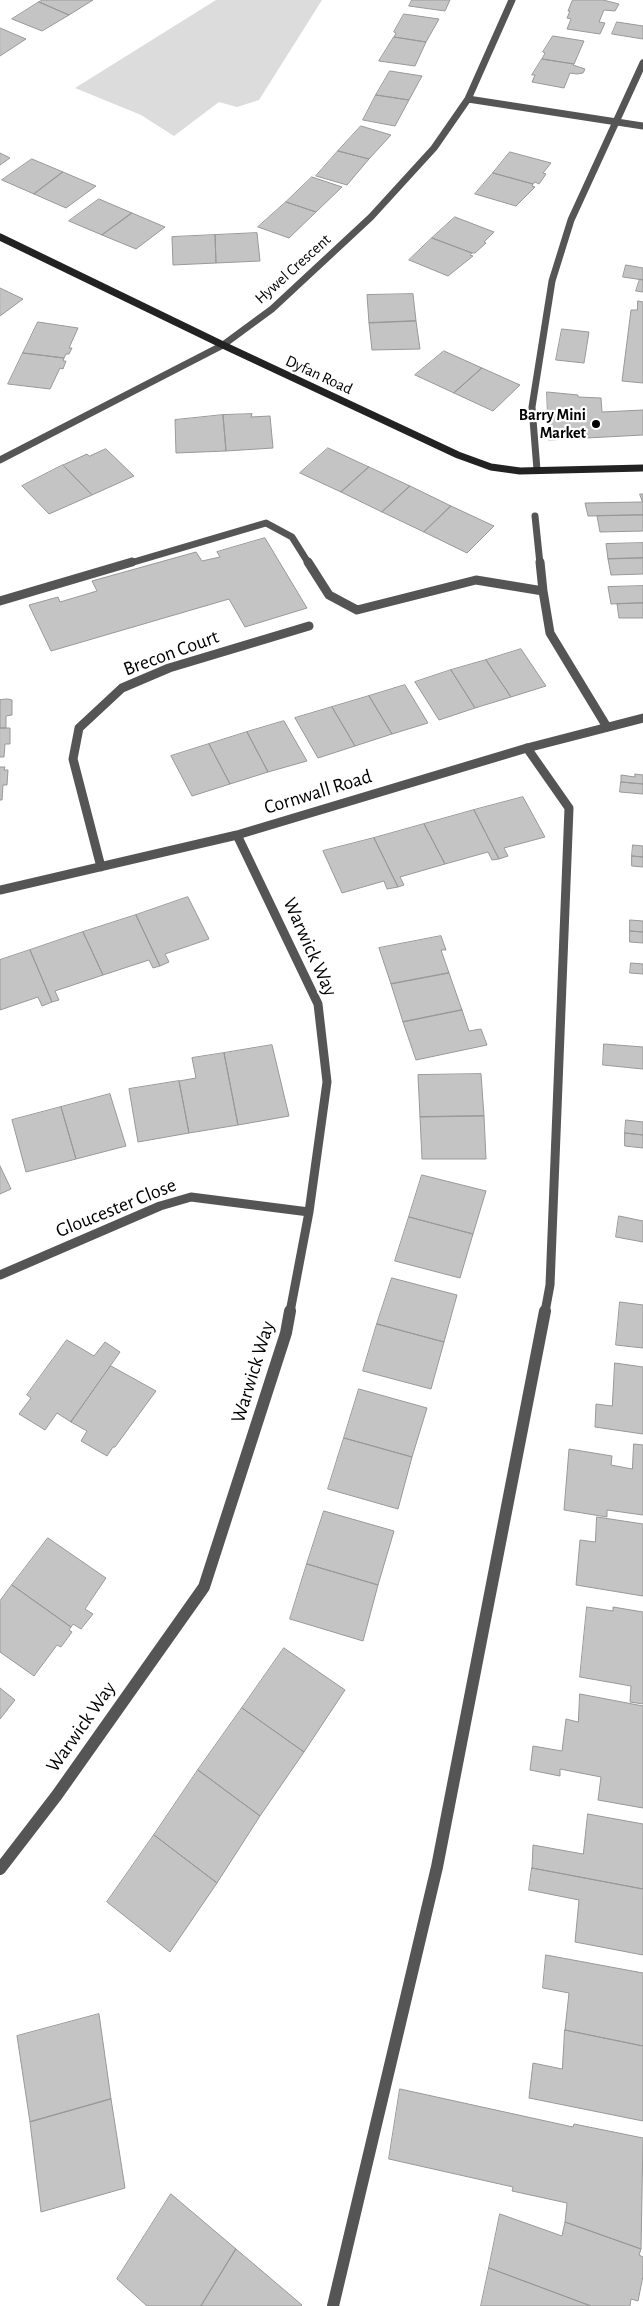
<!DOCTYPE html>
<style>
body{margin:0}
canvas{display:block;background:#fff}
</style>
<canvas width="643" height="2306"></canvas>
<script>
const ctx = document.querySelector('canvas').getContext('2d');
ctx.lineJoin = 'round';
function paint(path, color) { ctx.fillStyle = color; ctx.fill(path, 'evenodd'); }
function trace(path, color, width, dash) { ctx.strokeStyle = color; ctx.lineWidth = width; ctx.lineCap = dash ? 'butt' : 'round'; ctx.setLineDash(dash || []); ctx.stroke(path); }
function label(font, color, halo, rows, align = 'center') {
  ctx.font = font + ' "Alegreya Sans",sans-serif'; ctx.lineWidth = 4.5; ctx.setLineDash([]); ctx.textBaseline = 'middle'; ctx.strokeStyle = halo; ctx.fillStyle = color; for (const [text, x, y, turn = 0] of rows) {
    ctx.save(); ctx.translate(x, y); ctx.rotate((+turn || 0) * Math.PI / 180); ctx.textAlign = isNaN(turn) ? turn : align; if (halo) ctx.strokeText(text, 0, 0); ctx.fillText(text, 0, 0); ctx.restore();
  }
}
paint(new Path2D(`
 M 216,0 L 322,0 L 259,100 L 237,107 L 219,102 L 174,136 L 141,115 L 75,88 Z`), '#dcdcdc');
const building = new Path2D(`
 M 43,0 L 93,0 L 69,15 L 39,2 Z
 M 412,0 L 450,0 L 445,11 L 409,6 Z
 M 575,0 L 603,0 L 619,4 L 615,11 L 604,10 L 599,22 L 605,23 L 600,34 L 567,29 L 571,19 L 567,18 L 570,11 L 568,11 L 572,1 Z
 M 39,2 L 69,15 L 42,31 L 12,19 Z
 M 404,14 L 439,19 L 426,42 L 394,37 L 396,33 L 394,32 Z
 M 617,22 L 643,26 L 643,39 L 612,34 Z
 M 0,28 L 26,39 L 0,56 Z
 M 553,36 L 584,41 L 574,64 L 542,59 L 545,53 L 543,52 Z
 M 394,37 L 426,42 L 415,66 L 379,61 Z
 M 542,59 L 574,64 L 573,65 L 585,69 L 583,73 L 577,74 L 570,73 L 564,88 L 532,82 L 535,75 L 532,75 Z
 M 390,71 L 422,76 L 409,100 L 376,95 Z
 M 376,95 L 409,100 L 395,126 L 363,120 Z
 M 361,126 L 391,135 L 369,159 L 338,151 Z
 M 338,151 L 369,159 L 347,185 L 316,176 Z
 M 510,152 L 551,163 L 543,173 L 546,174 L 539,184 L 535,182 L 533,184 L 493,173 Z
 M 0,153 L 10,158 L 0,165 Z
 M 32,159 L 63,172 L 34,194 L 2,180 Z
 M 63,172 L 96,186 L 66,208 L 34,194 Z
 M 493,173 L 533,184 L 532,186 L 535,187 L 516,206 L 475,194 Z
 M 312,177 L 342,187 L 316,212 L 286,202 Z
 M 99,199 L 132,213 L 102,235 L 69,221 Z
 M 286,202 L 316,212 L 289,238 L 258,227 Z
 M 132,213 L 165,227 L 136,249 L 102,235 Z
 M 455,217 L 494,232 L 484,242 L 486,243 L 475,253 L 472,253 L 432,238 Z
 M 257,233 L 260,261 L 216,263 L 215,235 Z
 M 215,235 L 216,263 L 173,265 L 172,237 Z
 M 432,238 L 472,253 L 470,255 L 473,256 L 448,276 L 409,260 Z
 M 626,265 L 643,268 L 643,280 L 623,277 Z
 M 640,279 L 643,280 L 643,292 L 636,291 Z
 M 0,288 L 23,299 L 0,316 Z
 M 413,294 L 416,321 L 369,323 L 367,295 Z
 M 638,301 L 643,302 L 643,383 L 622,381 L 631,310 L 637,310 Z
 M 416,321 L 420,349 L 372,350 L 369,323 Z
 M 38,322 L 78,328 L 69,348 L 72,348 L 69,354 L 66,354 L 64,358 L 23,353 Z
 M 562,329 L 589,332 L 584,363 L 556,360 Z
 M 444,351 L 482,368 L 454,393 L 415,375 Z
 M 23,353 L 64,358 L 63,361 L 66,361 L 63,369 L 60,368 L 50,389 L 8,384 Z
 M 482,368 L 520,385 L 493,411 L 454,393 Z
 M 547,392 L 578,395 L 578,397 L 601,398 L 602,412 L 643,410 L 643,435 L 549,440 Z
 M 252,414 L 251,417 L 270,416 L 273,448 L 226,451 L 223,415 Z
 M 223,415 L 226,451 L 176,453 L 175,420 Z
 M 328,448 L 369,467 L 341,492 L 300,473 Z
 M 106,449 L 134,476 L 92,495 L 63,465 L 87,454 L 89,456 Z
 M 63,465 L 92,495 L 49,514 L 22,486 Z
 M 369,467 L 410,486 L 382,512 L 341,492 Z
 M 410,486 L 451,506 L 424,532 L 382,512 Z
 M 640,494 L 643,494 L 643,515 L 588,516 L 585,503 L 642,502 Z
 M 451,506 L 494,526 L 467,553 L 424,532 Z
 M 643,515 L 643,531 L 600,532 L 597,516 Z
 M 265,538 L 307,608 L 245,627 L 229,599 L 51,651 L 29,605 L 58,597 L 60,602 L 97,591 L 92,581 L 196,552 L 202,561 L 220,557 L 217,552 Z
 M 643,543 L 643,558 L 608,559 L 606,544 Z
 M 643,558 L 643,574 L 611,575 L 608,559 Z
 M 643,586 L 643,603 L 611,604 L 608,587 Z
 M 643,603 L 643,618 L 619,618 L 617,604 Z
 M 521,649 L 546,686 L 511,697 L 486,660 Z
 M 486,660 L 511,697 L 475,708 L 451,670 Z
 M 451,670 L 475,708 L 439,720 L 415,682 Z
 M 405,685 L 428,723 L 392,734 L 369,696 Z
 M 369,696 L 392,734 L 355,746 L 332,707 Z
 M 8,699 L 12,700 L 12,715 L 6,716 L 6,728 L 0,728 L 0,700 Z
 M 332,707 L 355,746 L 318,758 L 295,718 Z
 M 284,721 L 307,761 L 268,772 L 247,732 Z
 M 0,728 L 10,728 L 10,744 L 5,744 L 4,757 L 0,757 Z
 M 247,732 L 268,772 L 230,784 L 209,744 Z
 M 209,744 L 230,784 L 192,796 L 171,756 Z
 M 0,767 L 5,767 L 4,770 L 8,770 L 7,785 L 3,785 L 2,800 L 0,800 Z
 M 635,774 L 643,775 L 643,784 L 621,782 L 621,775 L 635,777 Z
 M 621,782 L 643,784 L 643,794 L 620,792 Z
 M 523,797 L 545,837 L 504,848 L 508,856 L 499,859 L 474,810 Z
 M 474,810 L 499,859 L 492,860 L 488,852 L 445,864 L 424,824 Z
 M 424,824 L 445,864 L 400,877 L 404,885 L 398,887 L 374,838 Z
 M 374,838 L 398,887 L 387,889 L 384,881 L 342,893 L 323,851 Z
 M 633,845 L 643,846 L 643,857 L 632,856 Z
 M 632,856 L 643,857 L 643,867 L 632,866 Z
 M 188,897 L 209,939 L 165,954 L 169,962 L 160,966 L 136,915 Z
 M 136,915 L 160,966 L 153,968 L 149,960 L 103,975 L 83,932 Z
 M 630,920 L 643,921 L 643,932 L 630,931 Z
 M 630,931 L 643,932 L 643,943 L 630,942 Z
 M 83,932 L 103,975 L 55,991 L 59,1000 L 52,1002 L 30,950 Z
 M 441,936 L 446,950 L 441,950 L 449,973 L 391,984 L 379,948 Z
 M 30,950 L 52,1002 L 42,1006 L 38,997 L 0,1010 L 0,960 Z
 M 631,963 L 643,964 L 643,974 L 630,973 Z
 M 449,973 L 462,1010 L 403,1022 L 391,984 Z
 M 462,1010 L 469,1031 L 481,1029 L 487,1045 L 416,1060 L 403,1022 Z
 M 604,1044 L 643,1047 L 643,1069 L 603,1065 Z
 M 272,1045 L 289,1116 L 238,1125 L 224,1053 Z
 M 224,1053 L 238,1125 L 189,1133 L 179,1081 L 196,1078 L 192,1058 Z
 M 481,1074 L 484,1116 L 420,1117 L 418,1075 Z
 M 179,1081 L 189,1133 L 138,1142 L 129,1089 Z
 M 110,1094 L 126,1146 L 76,1159 L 61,1107 Z
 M 61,1107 L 76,1159 L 26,1172 L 12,1120 Z
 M 484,1116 L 486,1159 L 422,1159 L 420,1117 Z
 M 626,1120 L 643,1122 L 643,1135 L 625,1133 Z
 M 625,1133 L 643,1135 L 643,1148 L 625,1146 Z
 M 0,1166 L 11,1189 L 0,1194 Z
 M 422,1175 L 486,1191 L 473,1234 L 409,1217 Z
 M 619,1216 L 643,1221 L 643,1242 L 616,1237 Z
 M 409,1217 L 473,1234 L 460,1278 L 395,1261 Z
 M 392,1278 L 457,1295 L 444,1342 L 377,1324 Z
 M 620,1302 L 643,1305 L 643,1348 L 616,1345 Z
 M 377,1324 L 444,1342 L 431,1389 L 363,1371 Z
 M 67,1340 L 94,1356 L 105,1342 L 120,1352 L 71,1422 L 57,1413 L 45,1430 L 19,1414 L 31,1398 L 27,1395 Z
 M 615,1363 L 643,1367 L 643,1434 L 595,1427 L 596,1404 L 612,1406 Z
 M 111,1366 L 156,1391 L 115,1447 L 113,1447 L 107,1456 L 81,1441 L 87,1431 L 71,1422 Z
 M 359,1389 L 427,1408 L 412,1457 L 344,1438 Z
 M 344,1438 L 412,1457 L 398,1509 L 328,1489 Z
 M 634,1444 L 643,1445 L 643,1515 L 607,1510 L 607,1517 L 564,1510 L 569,1449 L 612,1456 L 611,1465 L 632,1469 Z
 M 324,1511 L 394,1531 L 378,1585 L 307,1564 Z
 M 597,1517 L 643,1524 L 643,1596 L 576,1585 L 580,1540 L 595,1542 Z
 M 48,1538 L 106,1578 L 85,1609 L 93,1614 L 81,1629 L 73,1624 L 71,1627 L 12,1585 Z
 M 307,1564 L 378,1585 L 363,1641 L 290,1619 Z
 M 12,1585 L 71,1627 L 69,1630 L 72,1632 L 61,1647 L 57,1645 L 34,1676 L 0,1652 L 0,1601 Z
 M 587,1607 L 613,1611 L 613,1607 L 643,1612 L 643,1704 L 630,1702 L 631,1686 L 580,1677 Z
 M 284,1648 L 345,1690 L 304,1752 L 242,1708 Z
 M 0,1688 L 15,1700 L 0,1719 Z
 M 580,1694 L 643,1706 L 643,1808 L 598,1800 L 601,1777 L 560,1769 L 560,1776 L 530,1770 L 533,1746 L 562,1751 L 566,1719 L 578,1722 Z
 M 242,1708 L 304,1752 L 260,1816 L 198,1770 Z
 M 198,1770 L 260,1816 L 217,1883 L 154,1835 Z
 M 588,1814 L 643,1824 L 643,1889 L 532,1868 L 533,1845 L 583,1854 Z
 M 154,1835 L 217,1883 L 170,1952 L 107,1902 Z
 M 532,1868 L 643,1889 L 643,1955 L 575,1942 L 579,1900 L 529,1890 Z
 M 546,1955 L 643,1973 L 643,2046 L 565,2030 L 569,1993 L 543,1988 Z
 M 99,2014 L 111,2099 L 30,2122 L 17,2036 Z
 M 565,2030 L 643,2046 L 643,2121 L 529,2098 L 533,2063 L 562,2069 Z
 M 400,2089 L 573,2127 L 574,2124 L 643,2138 L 641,2249 L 565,2222 L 567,2203 L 512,2191 L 513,2187 L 389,2159 Z
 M 111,2099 L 125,2188 L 41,2212 L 30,2122 Z
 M 171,2194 L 236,2249 L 201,2306 L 147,2306 L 117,2279 Z
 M 500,2214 L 562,2236 L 565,2222 L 641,2249 L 639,2255 L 643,2257 L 643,2276 L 638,2301 L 631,2299 L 630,2306 L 591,2306 L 489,2268 Z
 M 236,2249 L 302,2305 L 301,2306 L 201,2306 Z
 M 489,2268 L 591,2306 L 481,2306 Z`);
paint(building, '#c4c4c4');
trace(building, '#999', 1);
trace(new Path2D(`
 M 537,470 L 532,407 L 552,281 L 571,220 L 643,63
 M 535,516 L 540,564
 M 127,564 L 266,523 L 292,537 L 309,564`), '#555', 7);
trace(new Path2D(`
 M 308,562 L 329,595 L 357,610 L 476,580 L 543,591 L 550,633 L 607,727
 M 540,562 L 543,591
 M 0,601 L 132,562
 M 527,748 L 569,808 L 550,1285 L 545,1312`), '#555', 9);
trace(new Path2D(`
 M 333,2306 L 437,1867 L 545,1311`), '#555', 12);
trace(new Path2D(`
 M 468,99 L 643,126
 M 0,460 L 223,345 L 272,309 L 371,217 L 434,148 L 468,99 L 512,0`), '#555', 7);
trace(new Path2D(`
 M 237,835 L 318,1004 L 327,1082 L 309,1212 L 290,1312
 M 101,867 L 73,759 L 79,728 L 122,688 L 169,668 L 309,626
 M 0,890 L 237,835 L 527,748 L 643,718
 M 0,1275 L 160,1206 L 191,1197 L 309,1212`), '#555', 9);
trace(new Path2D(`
 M 0,1869 L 57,1795 L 204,1587 L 286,1333 L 290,1311`), '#555', 12);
trace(new Path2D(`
 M 0,237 L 223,345 L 458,455 L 491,467 L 520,471 L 643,468`), '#222', 7);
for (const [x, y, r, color] of [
 [596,424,5,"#000"]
]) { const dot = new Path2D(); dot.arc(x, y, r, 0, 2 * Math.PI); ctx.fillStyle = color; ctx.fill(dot); trace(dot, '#fff', 2); }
label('16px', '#000', '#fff', [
 ["Hywel Crescent",293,269,-42],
 ["Dyfan Road",319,375,25]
]);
label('bold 16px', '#000', '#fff', [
 ["Barry Mini",586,415],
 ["Market",586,433]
], 'right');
label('20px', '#000', '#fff', [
 ["Brecon Court",171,653,-20],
 ["Cornwall Road",318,792,-17],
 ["Warwick Way",310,947,66],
 ["Gloucester Close",116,1208,-22],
 ["Warwick Way",253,1372,-73],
 ["Warwick Way",81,1727,-55]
]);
</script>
